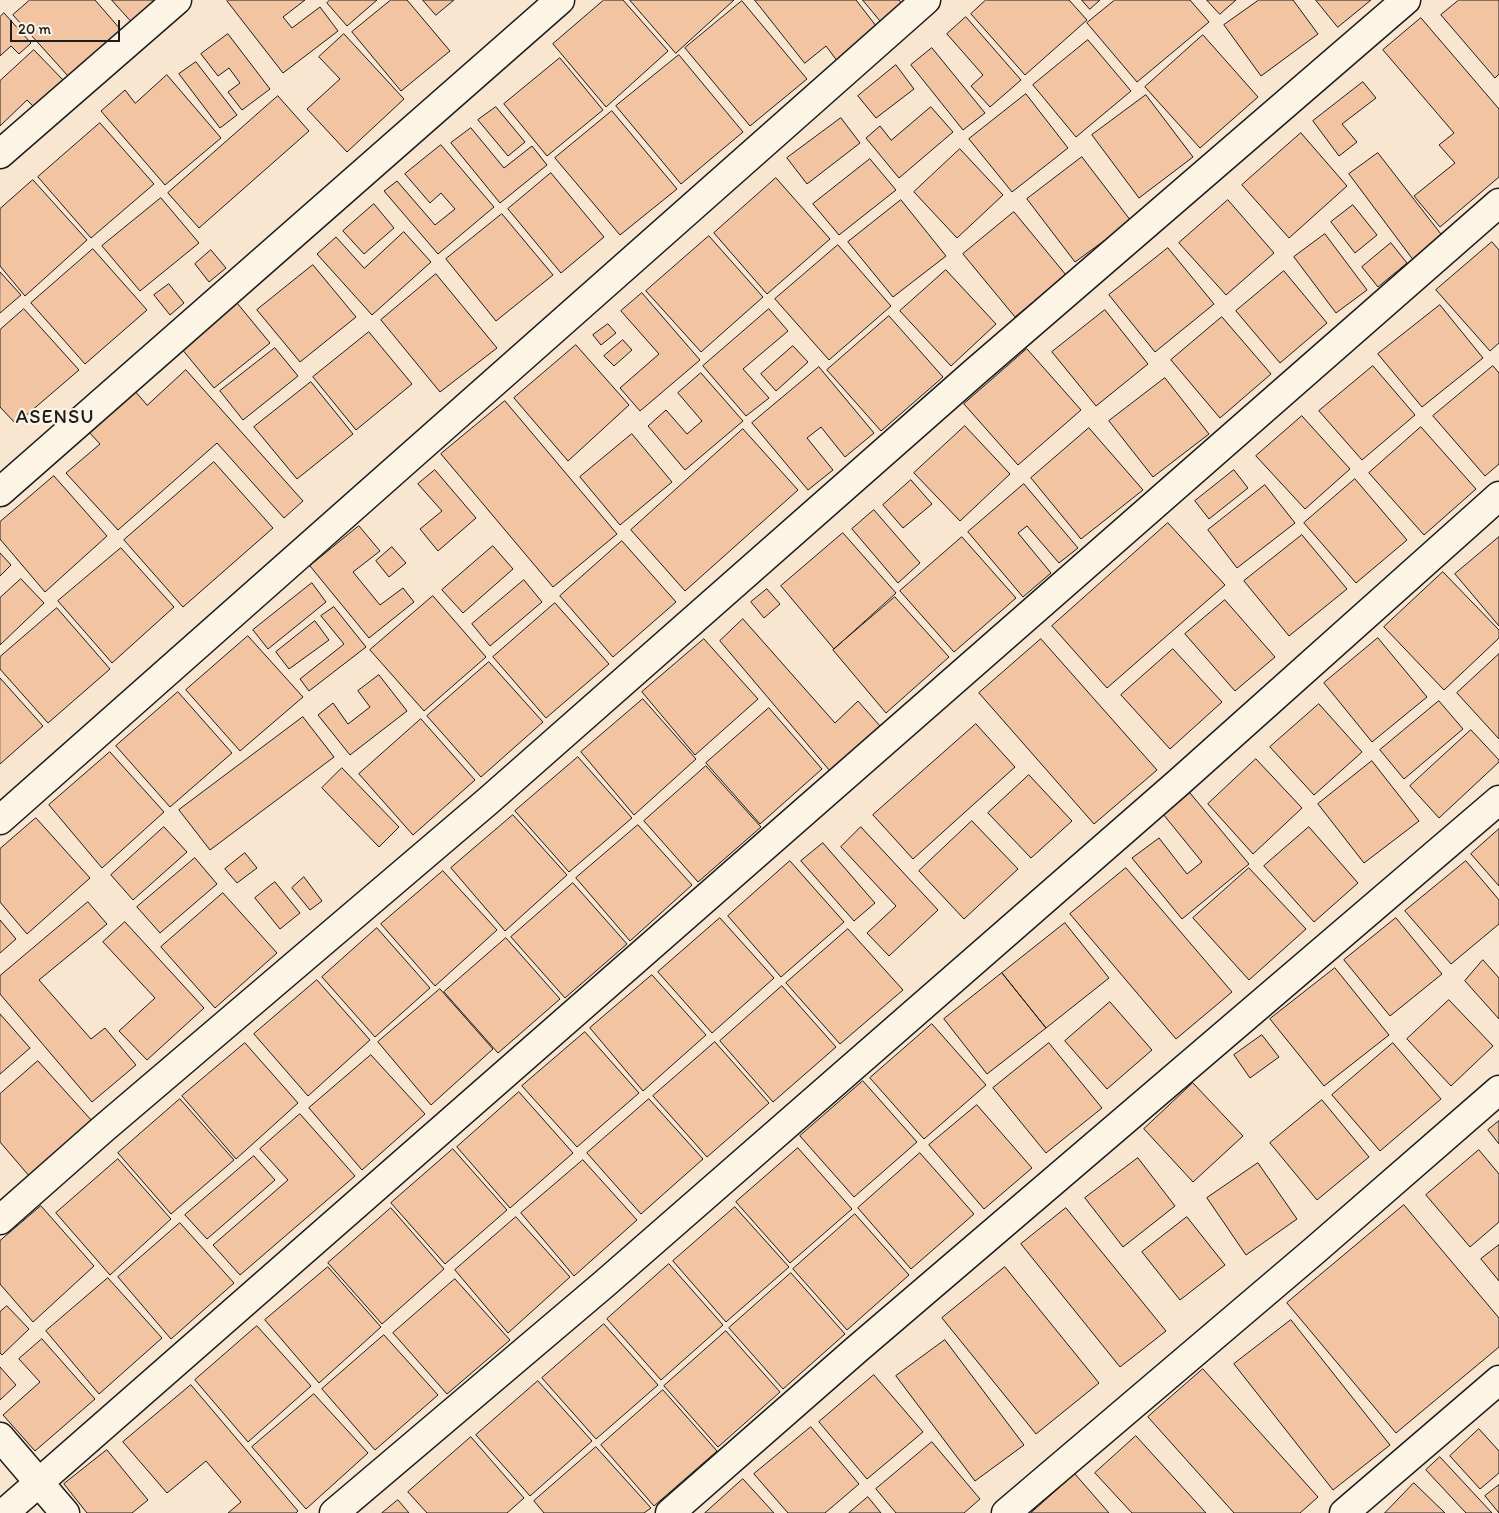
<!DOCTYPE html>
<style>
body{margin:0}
#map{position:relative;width:1499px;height:1513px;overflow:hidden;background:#f9e6d1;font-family:Itim,sans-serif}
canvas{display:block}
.scale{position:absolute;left:10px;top:20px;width:110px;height:22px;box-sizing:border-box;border:2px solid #1c1c1c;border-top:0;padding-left:6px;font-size:15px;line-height:18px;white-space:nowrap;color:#1c1c1c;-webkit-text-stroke:4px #fcf5e5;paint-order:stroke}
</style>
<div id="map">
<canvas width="1499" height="1513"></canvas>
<div class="scale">20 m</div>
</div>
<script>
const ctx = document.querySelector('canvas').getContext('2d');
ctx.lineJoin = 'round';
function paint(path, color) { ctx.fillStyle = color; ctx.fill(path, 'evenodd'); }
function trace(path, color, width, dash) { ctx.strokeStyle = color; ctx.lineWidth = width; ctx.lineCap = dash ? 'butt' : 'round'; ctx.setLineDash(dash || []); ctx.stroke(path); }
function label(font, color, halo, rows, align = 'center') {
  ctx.font = font + ' Itim,sans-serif'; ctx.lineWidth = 4; ctx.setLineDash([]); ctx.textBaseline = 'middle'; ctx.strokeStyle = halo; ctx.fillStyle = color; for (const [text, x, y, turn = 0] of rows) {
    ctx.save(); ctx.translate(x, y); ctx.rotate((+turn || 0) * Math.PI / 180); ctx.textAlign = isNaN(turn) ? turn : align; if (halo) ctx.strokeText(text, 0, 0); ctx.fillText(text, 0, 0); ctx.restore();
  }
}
const building = new Path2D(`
 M 30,0 L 95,0 L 121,30 L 68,76 L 13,15 Z
 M 112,0 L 157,0 L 132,22 Z
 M 228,0 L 305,0 L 283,17 L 292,28 L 320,7 L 338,31 L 283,73 L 227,1 Z
 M 330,0 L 377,0 L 347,26 L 327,3 Z
 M 391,0 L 407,0 L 450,51 L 401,91 L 352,32 Z
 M 423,0 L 454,0 L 436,15 Z
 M 604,0 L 623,0 L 668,51 L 606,107 L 553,44 Z
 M 630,0 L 734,0 L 676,53 Z
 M 755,0 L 856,0 L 880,31 L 838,62 L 826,46 L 805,63 Z
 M 863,0 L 899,0 L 905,7 L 883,24 Z
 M 986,0 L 1069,0 L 1087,20 L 1025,75 L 971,14 Z
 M 1082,0 L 1100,0 L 1090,9 Z
 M 1115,0 L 1190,0 L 1209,22 L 1137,82 L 1087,23 Z
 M 1207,0 L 1236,0 L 1220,14 Z
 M 1259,0 L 1293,0 L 1318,34 L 1261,76 L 1224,25 Z
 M 1316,0 L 1371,0 L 1338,27 Z
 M 1459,0 L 1499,0 L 1499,74 L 1495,78 L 1441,15 Z
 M 742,1 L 807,79 L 750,126 L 685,48 Z
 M 4,13 L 31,43 L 19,54 L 11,46 L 0,56 L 0,17 Z
 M 966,17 L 1021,80 L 990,107 L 971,86 L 983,75 L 947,34 Z
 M 1421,18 L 1499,109 L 1499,177 L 1440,227 L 1414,196 L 1455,163 L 1439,145 L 1454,133 L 1383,50 Z
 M 228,34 L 270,89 L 242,110 L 228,92 L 240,83 L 229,68 L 218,76 L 201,54 Z
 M 344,34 L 404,99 L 347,152 L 307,109 L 340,79 L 319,57 Z
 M 1203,35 L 1258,97 L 1200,148 L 1145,87 Z
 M 1088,40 L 1131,91 L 1076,137 L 1033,85 Z
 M 932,48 L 985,113 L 963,130 L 911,65 Z
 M 34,50 L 64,81 L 35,108 L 27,100 L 0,126 L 0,81 Z
 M 679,55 L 743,132 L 681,184 L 616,106 Z
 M 560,58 L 603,110 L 547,156 L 504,104 Z
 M 196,62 L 237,115 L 220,128 L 179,74 Z
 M 896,65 L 914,89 L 876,118 L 858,96 Z
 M 167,75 L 221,138 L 165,185 L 101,111 L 125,90 L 135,103 Z
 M 1363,82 L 1376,98 L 1342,124 L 1357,142 L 1339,156 L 1313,121 Z
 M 1026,94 L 1068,148 L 1012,192 L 969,139 Z
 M 1146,95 L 1193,157 L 1139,198 L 1092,135 Z
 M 278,96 L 309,131 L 199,228 L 168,193 Z
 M 496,107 L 525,142 L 508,156 L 478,120 Z
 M 931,107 L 953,132 L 899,178 L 866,138 L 880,126 L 891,140 Z
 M 612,111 L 677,189 L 620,235 L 555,158 Z
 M 841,118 L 860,143 L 807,184 L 787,158 Z
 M 100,123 L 154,184 L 91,238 L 38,177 Z
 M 471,128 L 504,168 L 532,146 L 547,165 L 500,203 L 451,143 Z
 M 1301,133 L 1347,186 L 1289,238 L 1242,185 Z
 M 441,145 L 494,207 L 438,254 L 384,191 L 397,181 L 435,225 L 455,209 L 441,193 L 430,203 L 405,174 Z
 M 960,149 L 1003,195 L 957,238 L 914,192 Z
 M 1378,153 L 1444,238 L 1414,261 L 1349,174 Z
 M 1082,157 L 1131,221 L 1075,262 L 1027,199 Z
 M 870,159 L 896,190 L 839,235 L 813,204 Z
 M 551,173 L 604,237 L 561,273 L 508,209 Z
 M 776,178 L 830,239 L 767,294 L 714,233 Z
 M 33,180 L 87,240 L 25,296 L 0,266 L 0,209 Z
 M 161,198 L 199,243 L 140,291 L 102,246 Z
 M 901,200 L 946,256 L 893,297 L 848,242 Z
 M 1228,200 L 1274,253 L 1226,295 L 1179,243 Z
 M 374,204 L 394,228 L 364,254 L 343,231 Z
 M 1353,205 L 1377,235 L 1355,253 L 1331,222 Z
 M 1014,212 L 1066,275 L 1015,317 L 963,254 Z
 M 502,214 L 553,275 L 496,321 L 446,259 Z
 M 404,232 L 431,262 L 372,315 L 317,254 L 336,237 L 364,268 Z
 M 1325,234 L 1367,290 L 1336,313 L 1294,257 Z
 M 709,236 L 763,297 L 701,352 L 646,291 Z
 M 1492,242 L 1499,250 L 1499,343 L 1490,351 L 1436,290 Z
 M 1391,243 L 1407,263 L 1378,287 L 1362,267 Z
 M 838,245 L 891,306 L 829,360 L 775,299 Z
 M 1168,248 L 1214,304 L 1155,352 L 1109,295 Z
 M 93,249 L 147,310 L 85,364 L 31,303 Z
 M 211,250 L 226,268 L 209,282 L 195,264 Z
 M 313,265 L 356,317 L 300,362 L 257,310 Z
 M 946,270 L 996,324 L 951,366 L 900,311 Z
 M 1284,271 L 1327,323 L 1280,363 L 1236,311 Z
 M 0,272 L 21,295 L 0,313 Z
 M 436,274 L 497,348 L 440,392 L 381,320 Z
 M 169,284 L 184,303 L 170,315 L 154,295 Z
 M 642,293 L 700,360 L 640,411 L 620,388 L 659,354 L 621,311 Z
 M 237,303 L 270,343 L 214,388 L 181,348 Z
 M 1440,305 L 1483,358 L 1422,407 L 1378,354 Z
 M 24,309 L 79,370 L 16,424 L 0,407 L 0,330 Z
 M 769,309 L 788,331 L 743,369 L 769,398 L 746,416 L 703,366 Z
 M 1105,310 L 1148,364 L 1096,406 L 1052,352 Z
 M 889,316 L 943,377 L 881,431 L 827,370 Z
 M 1222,317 L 1271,374 L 1220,418 L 1171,360 Z
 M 608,324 L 616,333 L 601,345 L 593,335 Z
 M 369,332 L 412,384 L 356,430 L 313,377 Z
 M 623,340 L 632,350 L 614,366 L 604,356 Z
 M 576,345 L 629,405 L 568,461 L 514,398 Z
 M 793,346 L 808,362 L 776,391 L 761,374 Z
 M 275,348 L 298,376 L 243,420 L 220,391 Z
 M 1027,349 L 1081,410 L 1018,465 L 964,404 Z
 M 1373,366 L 1415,415 L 1362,460 L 1319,411 Z
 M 1493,366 L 1499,373 L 1499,464 L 1485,476 L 1433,416 Z
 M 819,367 L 874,433 L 845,457 L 821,427 L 807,438 L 833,470 L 808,490 L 752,423 Z
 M 186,370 L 303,501 L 284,518 L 217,443 L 118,530 L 66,473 L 100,444 L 88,431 L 134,390 L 147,405 Z
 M 701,373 L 743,421 L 685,470 L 648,426 L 666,410 L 687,434 L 702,421 L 678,393 Z
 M 1165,378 L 1209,434 L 1153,477 L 1109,421 Z
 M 311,382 L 353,434 L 297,479 L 254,427 Z
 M 505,401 L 617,534 L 553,587 L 441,454 Z
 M 1302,416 L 1350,469 L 1305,509 L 1256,456 Z
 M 965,426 L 1010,474 L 960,521 L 914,473 Z
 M 1421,427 L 1476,489 L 1424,535 L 1369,473 Z
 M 1089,428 L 1143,490 L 1081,539 L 1031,478 Z
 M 743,429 L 798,490 L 685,591 L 631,530 Z
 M 632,434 L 672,482 L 620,525 L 580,477 Z
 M 214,462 L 273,528 L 183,607 L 124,540 Z
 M 435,470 L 476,518 L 438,551 L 420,529 L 442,511 L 418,484 Z
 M 1234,470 L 1248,488 L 1209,519 L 1195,501 Z
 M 54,476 L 107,536 L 45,592 L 0,539 L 0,522 Z
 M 1355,479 L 1407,540 L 1356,583 L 1304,523 Z
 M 911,480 L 932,504 L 903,528 L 883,505 Z
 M 1024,484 L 1078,548 L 1059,563 L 1027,526 L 1018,533 L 1051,573 L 1023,597 L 968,532 Z
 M 1265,485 L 1295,523 L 1237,568 L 1208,530 Z
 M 874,510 L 920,563 L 898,583 L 852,529 Z
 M 1168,523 L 1225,585 L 1107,688 L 1052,626 Z
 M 359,526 L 380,551 L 353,572 L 380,605 L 403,588 L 414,602 L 369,638 L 310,566 Z
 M 843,533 L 896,593 L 834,649 L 781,586 Z
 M 1302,535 L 1347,589 L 1289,636 L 1244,581 Z
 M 962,537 L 1016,598 L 954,652 L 900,591 Z
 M 1499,537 L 1499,626 L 1455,574 Z
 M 622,541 L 676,602 L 613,657 L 560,596 Z
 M 493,546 L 513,569 L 463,613 L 442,590 Z
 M 392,547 L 406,563 L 389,577 L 376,561 Z
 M 121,548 L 174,607 L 112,663 L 58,601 Z
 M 0,553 L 11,565 L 0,576 Z
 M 1443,572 L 1499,630 L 1499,638 L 1444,690 L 1384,627 Z
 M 21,579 L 44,603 L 0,645 L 0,598 Z
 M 524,580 L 542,602 L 490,646 L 472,624 Z
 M 312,583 L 326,602 L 268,649 L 253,630 Z
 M 767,589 L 780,604 L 764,618 L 751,602 Z
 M 433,596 L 486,657 L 424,711 L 370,650 Z
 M 895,597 L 949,657 L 886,713 L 833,650 Z
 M 1225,600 L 1275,657 L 1235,691 L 1185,634 Z
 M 555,603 L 609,664 L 546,718 L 493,657 Z
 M 334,607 L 366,647 L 309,691 L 300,679 L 344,644 L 321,616 Z
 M 57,608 L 110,669 L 48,723 L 0,669 L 0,657 Z
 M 743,619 L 835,723 L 858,701 L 880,726 L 830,771 L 720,641 Z
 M 315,621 L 329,640 L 289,669 L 276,652 Z
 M 248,636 L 303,697 L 240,751 L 186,690 Z
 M 1378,638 L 1427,697 L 1372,742 L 1324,683 Z
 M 704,639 L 758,699 L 695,755 L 642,692 Z
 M 1041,639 L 1157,770 L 1094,824 L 979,693 Z
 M 1173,649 L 1222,702 L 1170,749 L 1121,695 Z
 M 1499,654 L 1499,739 L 1457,693 Z
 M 489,662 L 543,722 L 481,777 L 427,716 Z
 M 379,675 L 407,711 L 350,755 L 318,715 L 333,703 L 348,724 L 370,707 L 358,691 Z
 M 0,678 L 43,726 L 0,764 Z
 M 178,692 L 232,753 L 170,807 L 116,746 Z
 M 643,699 L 696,759 L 634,815 L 581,752 Z
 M 1439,701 L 1463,729 L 1404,779 L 1380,750 Z
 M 1319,704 L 1362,752 L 1314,795 L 1270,747 Z
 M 769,708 L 822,769 L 760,824 L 706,763 Z
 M 303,717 L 334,757 L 210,850 L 179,810 Z
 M 421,719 L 475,780 L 413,835 L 359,774 Z
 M 976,724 L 1015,767 L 913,859 L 873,815 Z
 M 1471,730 L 1499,760 L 1499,762 L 1439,818 L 1410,786 Z
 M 110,752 L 164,812 L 102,868 L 49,805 Z
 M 578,757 L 632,818 L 569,872 L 515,811 Z
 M 1256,759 L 1302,808 L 1253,854 L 1208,804 Z
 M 1372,761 L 1419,821 L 1364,863 L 1318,804 Z
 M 706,766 L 761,827 L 698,882 L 644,821 Z
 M 342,768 L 399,827 L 379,847 L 322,788 Z
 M 1029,775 L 1072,821 L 1031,858 L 988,813 Z
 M 1190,793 L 1249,864 L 1182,919 L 1132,858 L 1159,838 L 1187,874 L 1202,862 L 1163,814 Z
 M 513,815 L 567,875 L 505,931 L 451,868 Z
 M 36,818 L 90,878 L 27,934 L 0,902 L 0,849 Z
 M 972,821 L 1018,869 L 964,919 L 919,871 Z
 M 638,825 L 692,885 L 630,941 L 576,878 Z
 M 164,827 L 187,852 L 133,900 L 111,875 Z
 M 861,827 L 938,910 L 889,956 L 867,933 L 896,906 L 841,847 Z
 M 1309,827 L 1358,883 L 1314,922 L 1264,866 Z
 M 1499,829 L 1499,886 L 1471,854 Z
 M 823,843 L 875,903 L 854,921 L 801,861 Z
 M 245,853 L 257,868 L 237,883 L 225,869 Z
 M 195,858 L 217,884 L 160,933 L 137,907 Z
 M 790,861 L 844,922 L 781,977 L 728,916 Z
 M 1466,861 L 1499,900 L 1499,924 L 1451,964 L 1405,911 Z
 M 1126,868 L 1232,992 L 1176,1039 L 1070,914 Z
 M 1249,868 L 1306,929 L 1249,980 L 1193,918 Z
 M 443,871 L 497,930 L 435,986 L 381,924 Z
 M 304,877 L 322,901 L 310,910 L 292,888 Z
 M 275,882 L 300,913 L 280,929 L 255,898 Z
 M 573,883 L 627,944 L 565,998 L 511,937 Z
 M 223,893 L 277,953 L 215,1008 L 161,947 Z
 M 88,902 L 107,924 L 39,980 L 91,1039 L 105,1028 L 136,1065 L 92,1102 L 0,994 L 0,976 Z
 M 720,918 L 774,978 L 712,1033 L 658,972 Z
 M 1396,918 L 1442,974 L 1390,1016 L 1344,960 Z
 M 0,920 L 16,939 L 0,953 Z
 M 125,922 L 204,1008 L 147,1060 L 119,1031 L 155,998 L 103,942 Z
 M 1065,923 L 1109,978 L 1046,1028 L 1002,973 Z
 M 377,928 L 430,988 L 375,1037 L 322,977 Z
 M 848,929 L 903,990 L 840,1044 L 786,983 Z
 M 506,938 L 560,999 L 498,1053 L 444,992 Z
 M 1483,960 L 1499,978 L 1499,1019 L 1465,981 Z
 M 1335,968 L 1389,1035 L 1324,1086 L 1270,1019 Z
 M 1002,973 L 1046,1028 L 987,1074 L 944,1019 Z
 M 652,975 L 706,1035 L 643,1091 L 590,1028 Z
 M 317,980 L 370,1040 L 308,1096 L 254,1034 Z
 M 782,986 L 836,1047 L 773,1102 L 720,1041 Z
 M 440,989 L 493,1049 L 431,1105 L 378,1042 Z
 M 1449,1000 L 1493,1046 L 1451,1086 L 1407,1039 Z
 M 1110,1002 L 1152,1050 L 1107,1089 L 1065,1041 Z
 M 0,1014 L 30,1048 L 0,1074 Z
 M 932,1024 L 986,1085 L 924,1139 L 870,1078 Z
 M 585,1032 L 639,1093 L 577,1147 L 522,1086 Z
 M 1262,1035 L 1279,1057 L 1250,1078 L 1234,1055 Z
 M 715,1042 L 769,1103 L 707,1157 L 653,1096 Z
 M 245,1043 L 298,1103 L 236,1159 L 182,1096 Z
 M 1049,1043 L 1102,1108 L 1046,1153 L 993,1088 Z
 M 1393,1043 L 1441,1099 L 1380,1151 L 1332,1095 Z
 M 371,1055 L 425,1114 L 362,1170 L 309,1108 Z
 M 38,1061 L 92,1121 L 30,1177 L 0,1142 L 0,1094 Z
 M 863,1081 L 917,1142 L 854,1197 L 800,1136 Z
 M 1193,1083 L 1243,1136 L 1193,1182 L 1144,1129 Z
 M 519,1092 L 573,1153 L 510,1208 L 457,1147 Z
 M 180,1099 L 234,1160 L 171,1214 L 118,1153 Z
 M 649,1099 L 703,1159 L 641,1214 L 587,1153 Z
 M 1322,1100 L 1369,1157 L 1317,1200 L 1270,1143 Z
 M 977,1105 L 1032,1168 L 984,1209 L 929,1145 Z
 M 300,1114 L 355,1176 L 240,1275 L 213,1245 L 288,1180 L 260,1149 Z
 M 1499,1121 L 1499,1144 L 1488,1130 Z
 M 798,1148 L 852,1209 L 790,1263 L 736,1202 Z
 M 453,1149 L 507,1210 L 445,1264 L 391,1203 Z
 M 1479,1150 L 1499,1174 L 1499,1222 L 1470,1247 L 1426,1195 Z
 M 920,1153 L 974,1214 L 911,1269 L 858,1208 Z
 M 254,1156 L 275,1180 L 207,1239 L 185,1215 Z
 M 1138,1158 L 1175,1206 L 1123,1247 L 1085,1198 Z
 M 118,1159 L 171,1219 L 110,1275 L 56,1213 Z
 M 583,1160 L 637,1220 L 574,1276 L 521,1213 Z
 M 1258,1163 L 1297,1219 L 1246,1255 L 1207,1198 Z
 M 1404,1205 L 1499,1318 L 1499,1347 L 1396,1433 L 1287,1303 Z
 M 41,1206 L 94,1266 L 33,1322 L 0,1284 L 0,1241 Z
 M 735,1207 L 789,1267 L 726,1322 L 673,1261 Z
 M 391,1208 L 444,1269 L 382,1324 L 328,1263 Z
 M 1066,1208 L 1166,1331 L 1120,1367 L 1021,1244 Z
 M 855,1214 L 909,1275 L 847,1330 L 793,1269 Z
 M 516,1217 L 570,1277 L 508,1333 L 455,1270 Z
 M 1187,1217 L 1225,1265 L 1180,1300 L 1142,1252 Z
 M 180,1223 L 234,1283 L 171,1339 L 118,1277 Z
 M 1499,1245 L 1499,1281 L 1481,1259 Z
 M 669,1264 L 723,1325 L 661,1380 L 607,1319 Z
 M 328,1267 L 381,1327 L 319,1383 L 265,1320 Z
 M 1005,1267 L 1099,1383 L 1036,1434 L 942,1318 Z
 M 791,1273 L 845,1334 L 783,1389 L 729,1328 Z
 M 108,1278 L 162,1338 L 99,1394 L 46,1331 Z
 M 455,1279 L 510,1340 L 447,1394 L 393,1333 Z
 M 7,1306 L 29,1329 L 2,1355 L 0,1353 L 0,1312 Z
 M 1291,1320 L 1390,1445 L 1333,1490 L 1234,1364 Z
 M 604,1324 L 658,1385 L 596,1439 L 542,1378 Z
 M 257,1326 L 311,1386 L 248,1442 L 195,1380 Z
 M 726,1331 L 780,1392 L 718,1447 L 664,1386 Z
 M 384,1335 L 438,1395 L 375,1450 L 322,1389 Z
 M 42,1339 L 95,1399 L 35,1451 L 3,1415 L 40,1382 L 19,1359 Z
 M 945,1340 L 1024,1445 L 975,1481 L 896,1376 Z
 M 0,1367 L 16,1385 L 0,1400 Z
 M 1203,1369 L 1318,1497 L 1300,1513 L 1234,1513 L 1148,1417 Z
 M 874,1375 L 923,1432 L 867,1479 L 819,1422 Z
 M 538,1381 L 592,1441 L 530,1496 L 476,1435 Z
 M 191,1385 L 298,1511 L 296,1513 L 228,1513 L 241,1502 L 206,1461 L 167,1493 L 123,1442 Z
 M 663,1390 L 717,1451 L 654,1506 L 601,1445 Z
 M 314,1394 L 368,1453 L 306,1509 L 252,1447 Z
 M 811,1427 L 859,1484 L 825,1513 L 788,1513 L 754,1474 Z
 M 1479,1429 L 1499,1451 L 1499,1473 L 1480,1489 L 1450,1456 Z
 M 1136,1436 L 1206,1513 L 1132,1513 L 1095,1473 Z
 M 471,1437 L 524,1498 L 507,1513 L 427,1513 L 408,1492 Z
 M 932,1442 L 980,1499 L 964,1513 L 896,1513 L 876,1489 Z
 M 596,1447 L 651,1508 L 644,1513 L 544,1513 L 534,1501 Z
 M 107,1450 L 148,1500 L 132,1513 L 87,1513 L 64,1484 Z
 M 1440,1457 L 1492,1513 L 1466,1513 L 1426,1470 Z
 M 1075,1474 L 1109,1513 L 1031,1513 Z
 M 743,1479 L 774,1513 L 705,1513 Z
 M 1414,1483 L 1445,1513 L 1385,1513 Z
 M 1499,1485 L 1499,1513 L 1485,1496 Z
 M 868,1497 L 881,1513 L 849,1513 Z
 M 398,1500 L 409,1513 L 382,1513 Z`);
paint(building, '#f2c4a2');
trace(building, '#1c1c1c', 1);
const street = new Path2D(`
 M 0,154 L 177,0
 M 0,492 L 560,0
 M 0,820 L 926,0
 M 0,1220 L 103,1129 L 488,801 L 976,371 L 1406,0
 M 0,1437 L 65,1513
 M 4,1513 L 1499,203
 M 334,1513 L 603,1285 L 1178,783 L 1499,496
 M 670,1513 L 856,1350 L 1499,800
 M 1006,1513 L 1314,1251 L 1499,1090
 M 1344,1513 L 1499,1380`);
trace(street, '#1c1c1c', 31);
trace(street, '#fcf5e5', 28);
ctx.letterSpacing = '1px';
label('20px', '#1c1c1c', '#fcf5e5', [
 ["ASENSU",55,418]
]);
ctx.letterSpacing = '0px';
</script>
